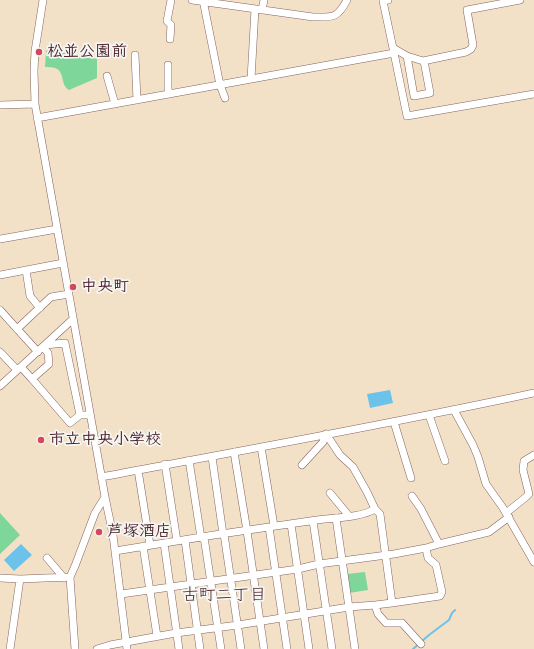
<!DOCTYPE html>
<meta charset="utf-8">
<style>
body{margin:0}
canvas{display:block;background:#f2e1c7}
</style>
<canvas width="534" height="649"></canvas>
<script>
const ctx = document.querySelector('canvas').getContext('2d');
ctx.lineJoin = 'round';
function paint(path, color) { ctx.fillStyle = color; ctx.fill(path, 'evenodd'); }
function trace(path, color, width, dash) { ctx.strokeStyle = color; ctx.lineWidth = width; ctx.lineCap = dash ? 'butt' : 'round'; ctx.setLineDash(dash || []); ctx.stroke(path); }
function label(font, color, halo, rows, align = 'center') {
  ctx.font = font + ' Caveat,"Klee One",sans-serif'; ctx.lineWidth = 3.5; ctx.setLineDash([]); ctx.textBaseline = 'middle'; ctx.strokeStyle = halo; ctx.fillStyle = color; for (const [text, x, y, turn = 0] of rows) {
    ctx.save(); ctx.translate(x, y); ctx.rotate((+turn || 0) * Math.PI / 180); ctx.textAlign = isNaN(turn) ? turn : align; if (halo) ctx.strokeText(text, 0, 0); ctx.fillText(text, 0, 0); ctx.restore();
  }
}
paint(new Path2D(`
 M 48,50 L 97,59 L 97,78 L 69,90 C 60,85 65,71 55,68 C 52,67 48,67 45,67 L 46,51 Z
 M 0,513 L 20,535 L 0,554 Z
 M 365,572 L 368,590 L 349,593 L 347,574 Z`), '#7ed69b');
paint(new Path2D(`
 M 390,390 L 393,403 L 370,408 L 367,394 Z
 M 21,544 L 32,555 L 14,571 L 4,560 Z`), '#6dc2ea');
trace(new Path2D(`
 M 413,649 L 429,635 L 449,620 L 452,613 L 455,610`), '#6dc2ea', 2);
const minor = new Path2D(`
 M 43,0 L 35,51 L 34,71 L 35,104 L 105,497 L 113,535 L 127,649
 M 192,0 L 313,17 C 333,17 337,19 347,0
 M 203,0 L 220,85 L 225,98
 M 388,0 L 383,1 L 394,53
 M 262,10 L 264,0
 M 170,39 L 171,25 L 167,21 L 171,0
 M 393,48 L 407,56 L 423,61 L 466,52 L 471,49 L 473,45 L 467,10 L 520,0
 M 135,55 L 137,100
 M 407,56 L 414,96 L 430,93 L 424,61
 M 168,65 L 168,89 L 169,94
 M 107,76 L 115,104
 M 251,79 L 255,9
 M 0,105 L 35,104
 M 37,118 L 394,53 L 407,116 L 534,94
 M 0,239 L 57,229
 M 26,270 L 30,296 L 40,308
 M 0,275 L 63,263
 M 0,310 L 38,352
 M 17,329 L 51,297 L 69,294
 M 45,345 L 65,343 L 80,415
 M 0,352 L 17,370
 M 21,367 L 32,379 L 49,364 L 48,353 L 43,347
 M 32,379 L 70,423 L 80,415 L 90,415
 M 0,386 L 73,319
 M 454,410 L 473,445 L 478,457 L 486,484 L 503,508 L 534,562
 M 429,415 L 445,461
 M 394,422 L 411,478
 M 261,447 L 274,526
 M 234,452 L 247,531 L 264,649
 M 212,457 L 223,534
 M 189,460 L 201,538
 M 165,464 L 177,541
 M 302,465 L 323,442 L 326,434
 M 138,470 L 150,545
 M 101,477 C 246,450 390,424 534,393
 M 330,493 L 349,516
 M 412,496 L 421,509 L 439,544
 M 506,513 L 526,497 L 529,494 L 523,470 L 524,461 L 534,455
 M 336,518 L 355,649
 M 313,521 L 332,649
 M 291,524 L 309,649
 M 269,527 L 287,649
 M 224,534 L 241,649
 M 204,537 L 221,649
 M 185,540 L 200,649
 M 164,543 L 179,649
 M 143,546 L 157,636
 M 115,551 C 180,540 245,530 310,521 C 328,518 361,518 375,509
 M 47,558 L 64,578
 M 0,578 L 20,579 L 70,577
 M 121,594 L 298,569 L 319,564 L 394,554 L 426,548 L 439,544 L 489,532 L 509,517
 M 392,603 L 440,596 L 442,592 L 436,565 L 428,558 L 426,548
 M 375,605 L 378,614 L 386,623 L 402,623 L 421,644
 M 10,649 L 20,579
 M 75,649 L 70,577 L 75,566 L 95,513 L 105,497
 M 97,649 L 110,645 L 176,633 L 238,625 L 349,607 L 375,605 L 392,603 L 380,514 L 375,509 L 367,492 L 353,467 L 340,455 L 326,434`);
trace(minor, '#856362', 8);
trace(minor, '#fff', 7);
for (const [x, y, r, color] of [
 [39,52,4,"#d1495b"],
 [73,287,4,"#d1495b"],
 [41,440,4,"#d1495b"],
 [99,532,4,"#d1495b"]
]) { const dot = new Path2D(); dot.arc(x, y, r, 0, 2 * Math.PI); ctx.fillStyle = color; ctx.fill(dot); trace(dot, '#f6f6f2', 1.5); }
label('bold 16px', '#4a1f2b', '#f6f6f2', [
 ["松並公園前",47,52],
 ["中央町",81,287],
 ["市立中央小学校",49,440],
 ["芦塚酒店",107,532]
], 'left');
label('17px', '#4a1f2b', '#f6f6f2', [
 ["古町二丁目",224,596]
]);
</script>
